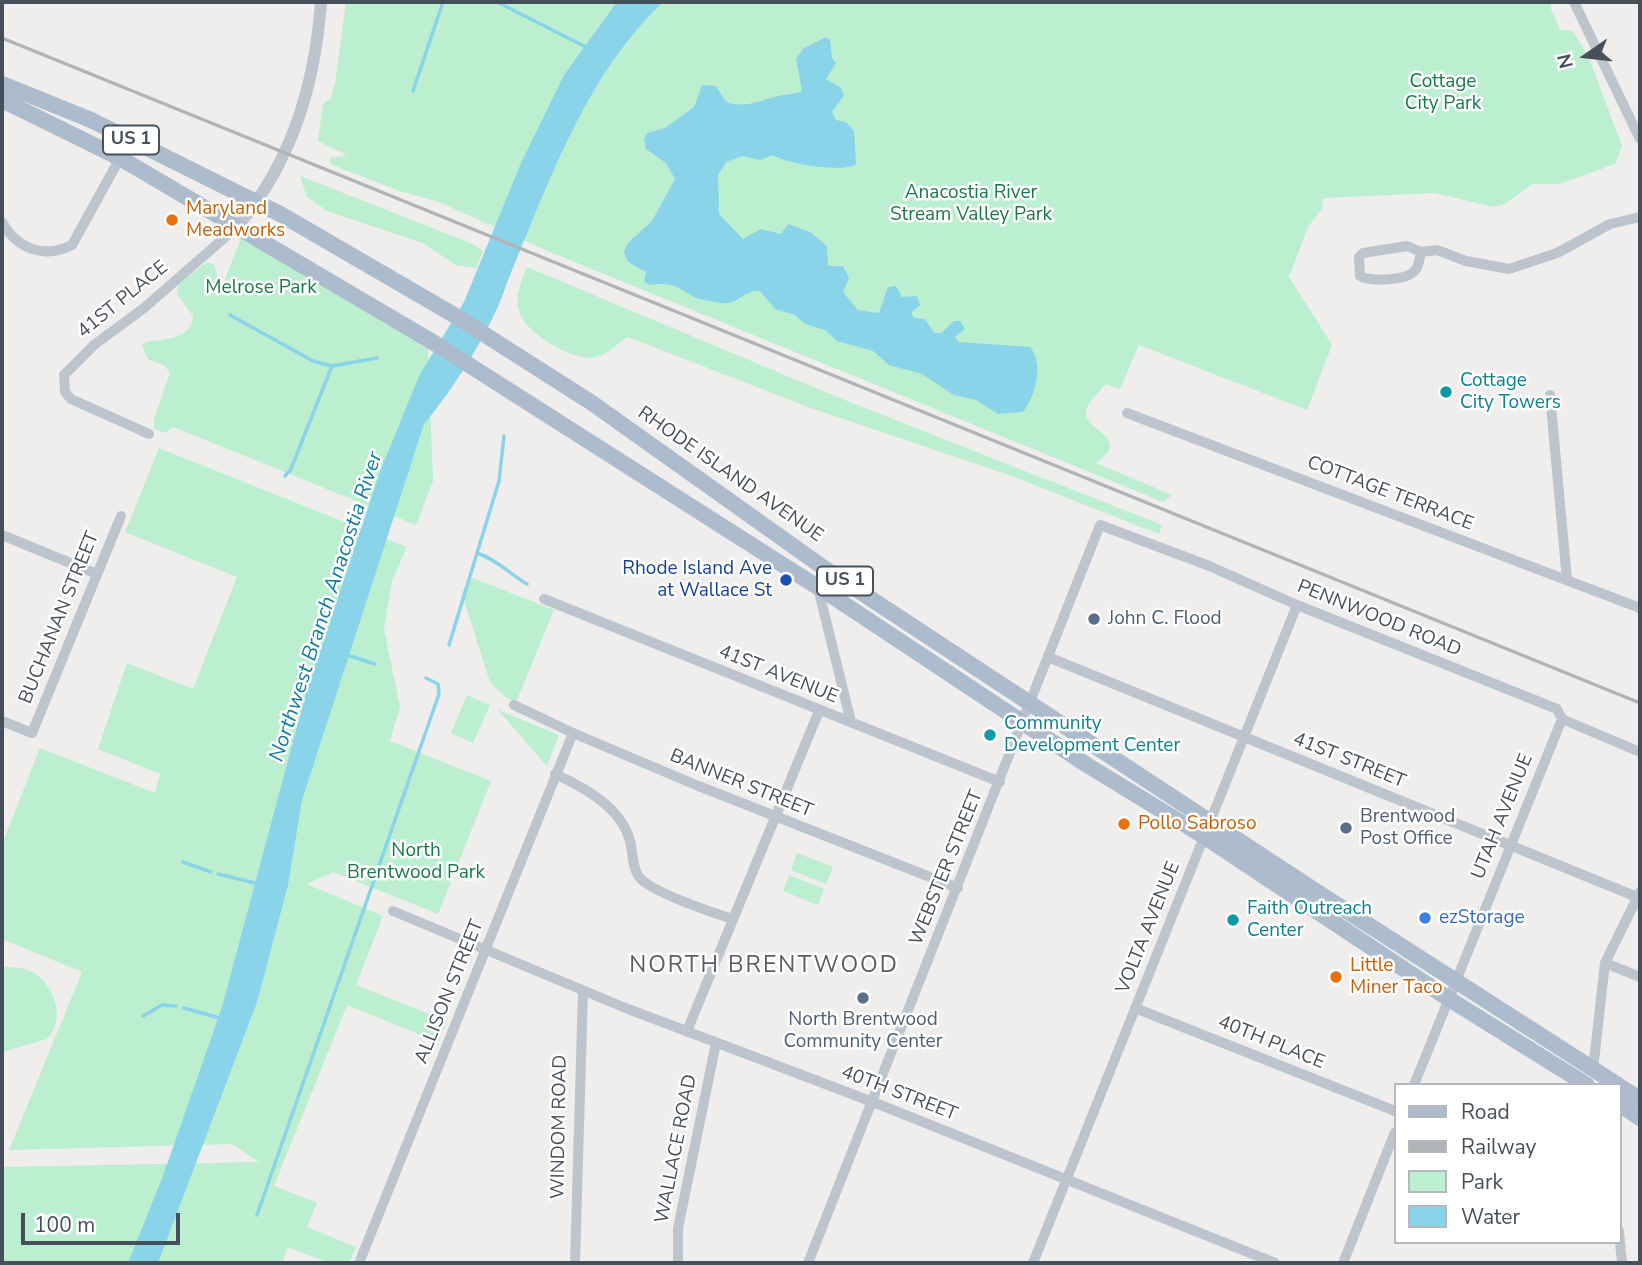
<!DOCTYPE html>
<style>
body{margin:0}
#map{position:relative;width:1642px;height:1265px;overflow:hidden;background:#f0eded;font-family:"Nunito Sans",sans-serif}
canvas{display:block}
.frame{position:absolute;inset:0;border:4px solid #46505a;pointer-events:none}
.legend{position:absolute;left:1394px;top:1083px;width:228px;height:161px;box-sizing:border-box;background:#fff;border:2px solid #b5b9bd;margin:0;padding:9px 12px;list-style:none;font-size:21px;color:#46505a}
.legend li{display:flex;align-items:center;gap:14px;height:35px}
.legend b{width:35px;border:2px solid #b5b9bd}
.north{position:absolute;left:1551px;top:21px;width:70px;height:70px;-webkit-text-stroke:5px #fff;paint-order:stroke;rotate:256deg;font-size:19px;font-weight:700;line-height:28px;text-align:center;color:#46505a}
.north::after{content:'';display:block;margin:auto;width:24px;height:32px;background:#46505a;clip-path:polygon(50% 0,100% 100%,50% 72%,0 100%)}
.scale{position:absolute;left:21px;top:1213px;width:159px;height:32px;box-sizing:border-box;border:4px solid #46505a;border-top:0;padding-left:9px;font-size:21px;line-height:24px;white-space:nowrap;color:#46505a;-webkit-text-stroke:5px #fff;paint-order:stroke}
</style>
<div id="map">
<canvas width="1642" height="1265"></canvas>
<div class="frame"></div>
<ul class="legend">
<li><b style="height:9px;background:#adbccc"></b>Road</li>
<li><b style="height:9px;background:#b0b3b8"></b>Railway</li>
<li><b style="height:19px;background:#bceed0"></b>Park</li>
<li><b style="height:19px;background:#8ad4ea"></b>Water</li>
</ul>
<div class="north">N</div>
<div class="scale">100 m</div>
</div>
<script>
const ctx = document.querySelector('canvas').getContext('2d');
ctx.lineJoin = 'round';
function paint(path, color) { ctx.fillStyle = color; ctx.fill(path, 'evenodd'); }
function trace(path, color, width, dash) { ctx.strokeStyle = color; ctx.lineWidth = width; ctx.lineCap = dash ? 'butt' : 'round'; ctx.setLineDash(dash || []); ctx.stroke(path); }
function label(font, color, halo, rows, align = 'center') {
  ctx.font = font + ' "Nunito Sans",sans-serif'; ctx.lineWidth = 5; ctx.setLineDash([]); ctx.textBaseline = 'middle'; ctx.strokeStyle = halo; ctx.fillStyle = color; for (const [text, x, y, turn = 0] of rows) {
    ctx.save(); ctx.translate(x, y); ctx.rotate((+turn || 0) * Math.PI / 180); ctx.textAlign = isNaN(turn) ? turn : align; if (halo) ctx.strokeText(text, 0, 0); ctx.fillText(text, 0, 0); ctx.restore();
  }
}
paint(new Path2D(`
 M 346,2 L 1551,2 L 1551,9 L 1560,30 L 1573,31 L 1589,58 L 1622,146 L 1615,164 L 1559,184 L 1532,184 L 1505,204 L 1493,207 L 1435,193 L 1323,198 L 1322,208 L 1308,227 L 1289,277 L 1332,345 L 1307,410 L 1139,345 L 1120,389 L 1106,384 C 1099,392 1087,402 1086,412 C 1084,427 1120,437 1108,452 C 1105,456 1099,460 1096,463 L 1172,495 L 1163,502 L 550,252 L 439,202 L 399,191 L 330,164 L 330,158 L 347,155 L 318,141 L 323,104 L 331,98 L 335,83 Z
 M 300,176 L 473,244 L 483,251 L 476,268 L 456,265 L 423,243 L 327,211 L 307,197 Z
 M 241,238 L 428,349 L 433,481 L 416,525 L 173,427 L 165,433 L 154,429 L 154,419 L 170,373 L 164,365 L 148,359 L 142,346 L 146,342 C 163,339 192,340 193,316 L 177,294 L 179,284 L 207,262 L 214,264 L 221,289 Z
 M 527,267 L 837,397 L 1162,525 L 1159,534 L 1009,475 L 808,407 L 628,337 C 619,342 607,355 596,357 C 576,363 527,334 520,314 C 514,298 521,281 527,267 Z
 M 159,448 L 407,547 L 392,581 L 384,629 L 400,707 L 390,741 L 491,781 L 438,914 L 333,872 L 307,884 L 383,916 L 356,985 L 447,1021 L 438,1042 L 347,1005 L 274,1186 L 317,1203 L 307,1227 L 356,1247 L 349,1263 L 329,1263 L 288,1247 L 282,1263 L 2,1263 L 2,1167 L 259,1162 L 232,1144 L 9,1150 L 82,972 L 2,939 L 2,844 L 40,748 L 155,793 L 160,774 L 98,749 L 127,663 L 193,689 L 237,577 L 125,532 Z
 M 470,577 L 554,610 L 516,702 L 505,697 L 490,682 L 462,594 Z
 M 467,695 L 490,705 L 473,743 L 451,733 Z
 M 498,710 L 559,735 L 547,766 Z
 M 797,853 L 833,867 L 826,884 L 791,870 Z
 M 789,875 L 824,889 L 818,905 L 783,891 Z
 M 2,967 C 12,967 21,967 30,971 C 54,982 67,1019 47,1039 L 2,1052 Z`), '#bceed0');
paint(new Path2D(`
 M 617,2 L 663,2 C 590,70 552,173 515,263 C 507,281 502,300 493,317 C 475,354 450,393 424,424 L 302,800 L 288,885 L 257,1002 L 158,1263 L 128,1263 L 163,1176 L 222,1007 L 306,693 L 381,469 L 420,374 L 464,302 L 521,163 L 564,75 Z
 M 826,37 L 830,40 L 832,58 L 836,63 L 826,79 L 841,88 L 844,95 L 832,112 L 836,120 L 846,122 L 854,131 L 856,164 C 844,173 786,164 773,155 L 760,160 L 742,156 L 726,162 L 718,175 L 719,214 L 743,239 L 761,229 L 781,234 L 788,224 L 810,232 L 827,246 L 828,266 L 843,266 L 849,278 L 843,292 L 858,310 L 879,313 L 888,287 L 896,286 L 902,297 L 917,296 L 920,305 L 911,313 L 914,318 L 925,319 L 934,333 L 941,333 L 954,321 L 960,321 L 965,329 L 955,337 L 959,342 L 1030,347 C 1044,363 1036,396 1023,412 L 998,414 L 976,400 L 954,395 L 922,374 L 889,365 L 873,351 L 837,341 L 825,330 L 805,324 L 795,315 L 775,309 L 760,291 C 745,289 738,306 720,303 C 713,301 700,300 694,297 C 676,286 671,282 649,285 L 644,281 L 646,272 L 628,262 L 624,252 L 628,243 L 652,221 L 675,179 L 666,163 L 646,149 L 644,140 L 647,133 L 665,128 L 694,107 L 702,85 L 716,86 L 726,102 C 744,108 758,102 774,97 C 784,94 793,95 802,91 L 796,59 L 803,49 Z`), '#8ad4ea');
trace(new Path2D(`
 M 497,2 L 586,47
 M 413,91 L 443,2
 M 230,315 L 313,361 L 332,366
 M 285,476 L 291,469 L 332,366 L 377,358
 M 477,553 C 496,559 510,574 527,584
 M 449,645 L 499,481 L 504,436
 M 347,655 L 375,664
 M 183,862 L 211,872
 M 218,874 L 259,884
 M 184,1008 L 223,1019
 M 143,1016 L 162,1005 L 176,1006
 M 257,1215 L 439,694 L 438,684 L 426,678`), '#8ad4ea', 3.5);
trace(new Path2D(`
 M 1574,2 L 1640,139
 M 2,222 C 17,249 44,259 72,245 L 120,158
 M 1421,252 C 1420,257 1419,265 1416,269 C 1409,281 1370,282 1360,276 L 1359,257 L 1363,253 L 1407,246 L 1421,252 L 1437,250 L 1466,261 L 1509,269 L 1557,253 L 1610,224 L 1640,217
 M 1550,395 L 1567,580
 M 1127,413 L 1640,608
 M 149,434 L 71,399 L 65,392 L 64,375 L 94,345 L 144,308 L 238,226
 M 2,535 L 97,574
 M 824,568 L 818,588 L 851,722
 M 544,599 L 1000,782
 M 1048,657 L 1637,897
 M 514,705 L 573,733 L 696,785 L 958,888
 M 2,721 L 32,733 L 121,516
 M 555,774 C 584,787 622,808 630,841 C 633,853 632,867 639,877 C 651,892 713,913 733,919
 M 393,911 L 623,1007 L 878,1104 L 1275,1263
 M 1605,963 L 1640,977
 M 1135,1008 L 1395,1111
 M 687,1031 L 819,711
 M 1593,1070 L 1605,963 L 1640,892
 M 1414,1085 L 1562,719
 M 1619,1231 L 1622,1263
 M 359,1263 L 573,733
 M 575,1263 L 583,991
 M 678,1263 L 678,1228 L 716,1043
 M 808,1263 L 1100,525 L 1207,565 L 1297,605 L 1557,709 L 1562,719 L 1640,752
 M 1033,1263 L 1297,605
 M 1343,1263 L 1395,1132`), '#bcc5cd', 10);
trace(new Path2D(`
 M 238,226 C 292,161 315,85 321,2`), '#bcc5cd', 12);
trace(new Path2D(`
 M 2,84 L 91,120 L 282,215 L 454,315 L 592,403 L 824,568 L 1311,888 L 1618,1085
 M 2,100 L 120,158 L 436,344 L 838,600 L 1087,765 L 1205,837 L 1449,999 L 1587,1085
 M 1619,1086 L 1640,1099
 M 1619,1104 L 1640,1118`), '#adbccc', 16);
trace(new Path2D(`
 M 2,38 L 1640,703`), '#b0b3b8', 3.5);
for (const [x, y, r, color] of [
 [172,220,7,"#e8710a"],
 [1446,392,7,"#0f9aa8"],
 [786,580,7,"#1a4fb4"],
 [1094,619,7,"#5c6f8a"],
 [990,735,7,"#0f9aa8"],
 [1124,824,7,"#e8710a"],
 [1346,828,7,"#5c6f8a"],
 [1425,918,7,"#3f7fe0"],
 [1233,920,7,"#0f9aa8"],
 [1336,977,7,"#e8710a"],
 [863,998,7,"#5c6f8a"]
]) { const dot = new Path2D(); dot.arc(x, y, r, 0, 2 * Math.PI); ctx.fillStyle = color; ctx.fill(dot); trace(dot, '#fff', 2.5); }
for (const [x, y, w] of [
 [131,140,56],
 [845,581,56]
]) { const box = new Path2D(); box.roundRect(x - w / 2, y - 14.5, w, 29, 5); ctx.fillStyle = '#fff'; ctx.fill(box); trace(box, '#46505a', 2); }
label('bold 18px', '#46505a', null, [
 ["US 1",131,140],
 ["US 1",845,581]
]);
label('19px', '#187a4b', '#fff', [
 ["Cottage",1443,82],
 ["City Park",1443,104],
 ["Anacostia River",971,193],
 ["Stream Valley Park",971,215],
 ["Melrose Park",261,288],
 ["North",416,851],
 ["Brentwood Park",416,873]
]);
label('19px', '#c56008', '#fff', [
 ["Maryland",186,209],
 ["Meadworks",186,231],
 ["Pollo Sabroso",1138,824],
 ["Little",1350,966],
 ["Miner Taco",1350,988]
], 'left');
label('19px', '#46505a', '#fff', [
 ["41ST PLACE",123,300,-39],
 ["RHODE ISLAND AVENUE",730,475,35],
 ["COTTAGE TERRACE",1390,494,21],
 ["BUCHANAN STREET",60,618,-68],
 ["PENNWOOD ROAD",1379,619,22],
 ["41ST AVENUE",778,675,22],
 ["41ST STREET",1349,761,22],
 ["BANNER STREET",741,784,22],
 ["UTAH AVENUE",1503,817,-68],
 ["WEBSTER STREET",947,868,-68],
 ["VOLTA AVENUE",1149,928,-68],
 ["ALLISON STREET",450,992,-68],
 ["40TH PLACE",1271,1043,22],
 ["40TH STREET",899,1094,21],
 ["WINDOM ROAD",560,1127,-89],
 ["WALLACE ROAD",677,1149,-79]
]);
label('19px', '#0d838f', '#fff', [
 ["Cottage",1460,381],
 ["City Towers",1460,403],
 ["Community",1004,724],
 ["Development Center",1004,746],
 ["Faith Outreach",1247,909],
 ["Center",1247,931]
], 'left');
label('19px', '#164399', '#fff', [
 ["Rhode Island Ave",772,569],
 ["at Wallace St",772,591]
], 'right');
label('19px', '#4e5e75', '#fff', [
 ["John C. Flood",1108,619],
 ["Brentwood",1360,817],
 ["Post Office",1360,839],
 ["North Brentwood",863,1020,"center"],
 ["Community Center",863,1042,"center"]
], 'left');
label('19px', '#366cbe', '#fff', [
 ["ezStorage",1439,918]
], 'left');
label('italic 21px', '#0f7c9e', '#fff', [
 ["Northwest Branch Anacostia River",327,607,-72]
]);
ctx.letterSpacing = '2px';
label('23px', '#5a5e62', '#fff', [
 ["NORTH BRENTWOOD",764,966]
]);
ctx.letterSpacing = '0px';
</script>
